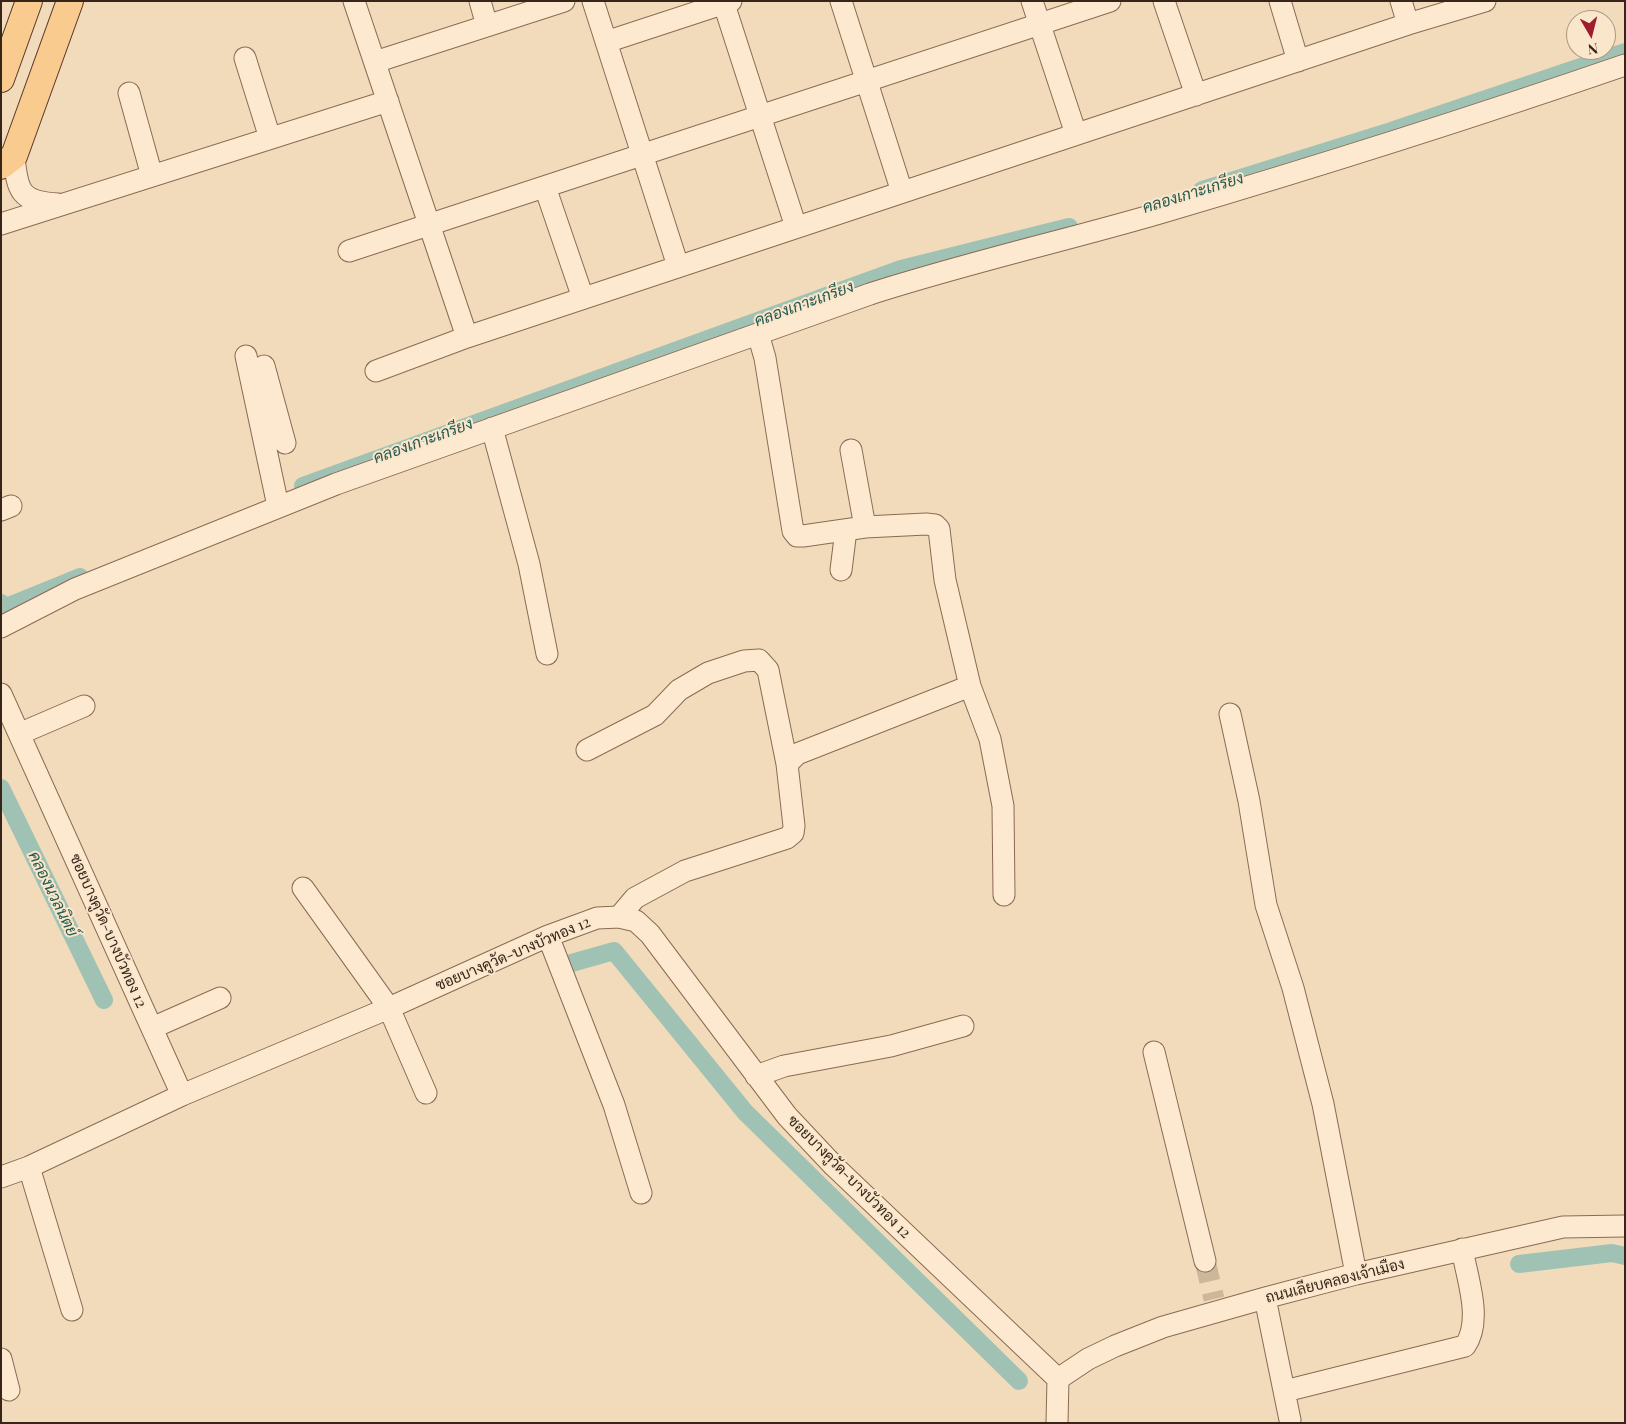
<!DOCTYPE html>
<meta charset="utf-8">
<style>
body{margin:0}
#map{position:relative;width:1626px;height:1424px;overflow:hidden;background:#f2dbbb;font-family:"Playfair Display",serif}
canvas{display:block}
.frame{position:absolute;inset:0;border:2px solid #38251a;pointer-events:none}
.north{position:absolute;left:1566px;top:10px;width:50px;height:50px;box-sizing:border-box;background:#f9e6cb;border:1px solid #ac9984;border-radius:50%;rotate:172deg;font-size:14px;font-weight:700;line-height:20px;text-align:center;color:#38251a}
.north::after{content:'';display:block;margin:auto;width:18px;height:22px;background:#9f1d2e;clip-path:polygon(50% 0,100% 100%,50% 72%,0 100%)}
</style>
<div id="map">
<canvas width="1626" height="1424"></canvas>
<div class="frame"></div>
<div class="north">N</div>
</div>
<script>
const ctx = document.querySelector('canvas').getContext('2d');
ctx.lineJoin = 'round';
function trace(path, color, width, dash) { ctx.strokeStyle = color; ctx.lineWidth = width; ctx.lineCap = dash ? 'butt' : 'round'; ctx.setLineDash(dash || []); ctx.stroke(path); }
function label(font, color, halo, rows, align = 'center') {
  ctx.font = font + ' "Playfair Display",Sarabun,serif'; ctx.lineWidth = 4; ctx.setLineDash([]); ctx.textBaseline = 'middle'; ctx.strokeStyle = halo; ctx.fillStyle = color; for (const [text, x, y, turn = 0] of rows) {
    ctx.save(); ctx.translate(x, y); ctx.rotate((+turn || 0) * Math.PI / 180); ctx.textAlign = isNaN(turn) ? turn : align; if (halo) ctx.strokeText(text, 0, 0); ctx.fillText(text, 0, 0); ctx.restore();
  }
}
trace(new Path2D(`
 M 1202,190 L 1391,131 L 1625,52
 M 303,486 L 901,269 L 1069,227
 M 1,603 L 6,607 L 80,577
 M 1,788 L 104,1000
 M 568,964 L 614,951 L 745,1112 L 1019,1381
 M 1519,1264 L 1612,1253 L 1625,1256`), '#a0c2b4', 18);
trace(new Path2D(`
 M 1205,1261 L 1214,1299`), '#cdb79b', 21, [21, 11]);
const minor = new Path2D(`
 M 354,1 L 467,337
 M 480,1 L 487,26
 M 593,1 L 678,266
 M 723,1 L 796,227
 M 841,1 L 902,192
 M 1032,1 L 1076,134
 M 1164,1 L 1196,95
 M 1280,1 L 1298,61
 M 1401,1 L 1408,24
 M 606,42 L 731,1
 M 245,58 L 270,138
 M 375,62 L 564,1
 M 129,93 L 152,176
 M 14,156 C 17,191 20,202 58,204
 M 545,187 L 583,298
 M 1,224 L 388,101
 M 349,251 L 1110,1
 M 758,334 L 765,358 L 793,531 L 797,536 L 803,536 L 865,527 L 926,524 L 935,525 L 939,529 L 945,580 L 970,686 L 990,739 L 1003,806 L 1004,895
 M 246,356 L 278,506
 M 264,366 L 285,443
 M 376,371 L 467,337 L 1408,24 L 1485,1
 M 492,428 L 529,564 L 547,654
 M 851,450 L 865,527
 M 1,510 L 11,506
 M 841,570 L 846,530
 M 1,627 L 75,589 L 336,484 L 870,294 C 966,263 1064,241 1160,213 C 1316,167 1471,118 1625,65
 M 1,694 L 182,1095 L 389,1008 L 548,936 L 597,918 L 619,917 L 636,921 L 650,934 L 787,1116 L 834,1166 L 1058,1379 L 1057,1423
 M 1230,714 L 1249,801 L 1266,905 L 1293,988 L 1323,1104 L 1356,1274
 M 19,734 L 84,706
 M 587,750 L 655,715 L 679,690 L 708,673 L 744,661 L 759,660 L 768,670 L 787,764
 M 303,888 L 389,1008 L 426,1093
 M 619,917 L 635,898 L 685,871 L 787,838 L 793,833 L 794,826 L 787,764 L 797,754 L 970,686
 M 548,936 L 614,1105 L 641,1193
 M 152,1028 L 220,998
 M 1154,1052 L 1205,1261
 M 756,1076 L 784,1066 L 891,1046 L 963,1026
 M 29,1167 L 72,1310
 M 1,1177 L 29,1167 L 182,1095
 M 1265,1298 L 1290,1420
 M 1,1359 L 9,1390
 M 1058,1379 L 1088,1359 L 1115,1346 L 1163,1327 L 1265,1298 L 1356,1274 L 1563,1227 L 1625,1226
 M 1285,1391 L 1465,1346 C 1483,1320 1467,1278 1462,1249`);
const major = new Path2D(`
 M 1,79 L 29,1
 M 1,166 L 14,156 L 70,1`);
trace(minor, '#8b6a53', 23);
trace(major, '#573928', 28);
trace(minor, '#fce9cf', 21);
trace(major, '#facb8e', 26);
label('15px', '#38251a', '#f9e6cb', [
 ["ซอยบางคูวัด-บางบัวทอง 12",108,931,66],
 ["ซอยบางคูวัด-บางบัวทอง 12",513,954,-23],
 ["ซอยบางคูวัด-บางบัวทอง 12",849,1177,45],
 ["ถนนเลียบคลองเจ้าเมือง",1335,1281,-14]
]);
label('italic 16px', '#275a50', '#f9e6cb', [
 ["คลองเกาะเกรียง",1193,193,-17],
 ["คลองเกาะเกรียง",804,304,-20],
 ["คลองเกาะเกรียง",423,441,-20],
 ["คลองนวลนิตย์",53,894,64]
]);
</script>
